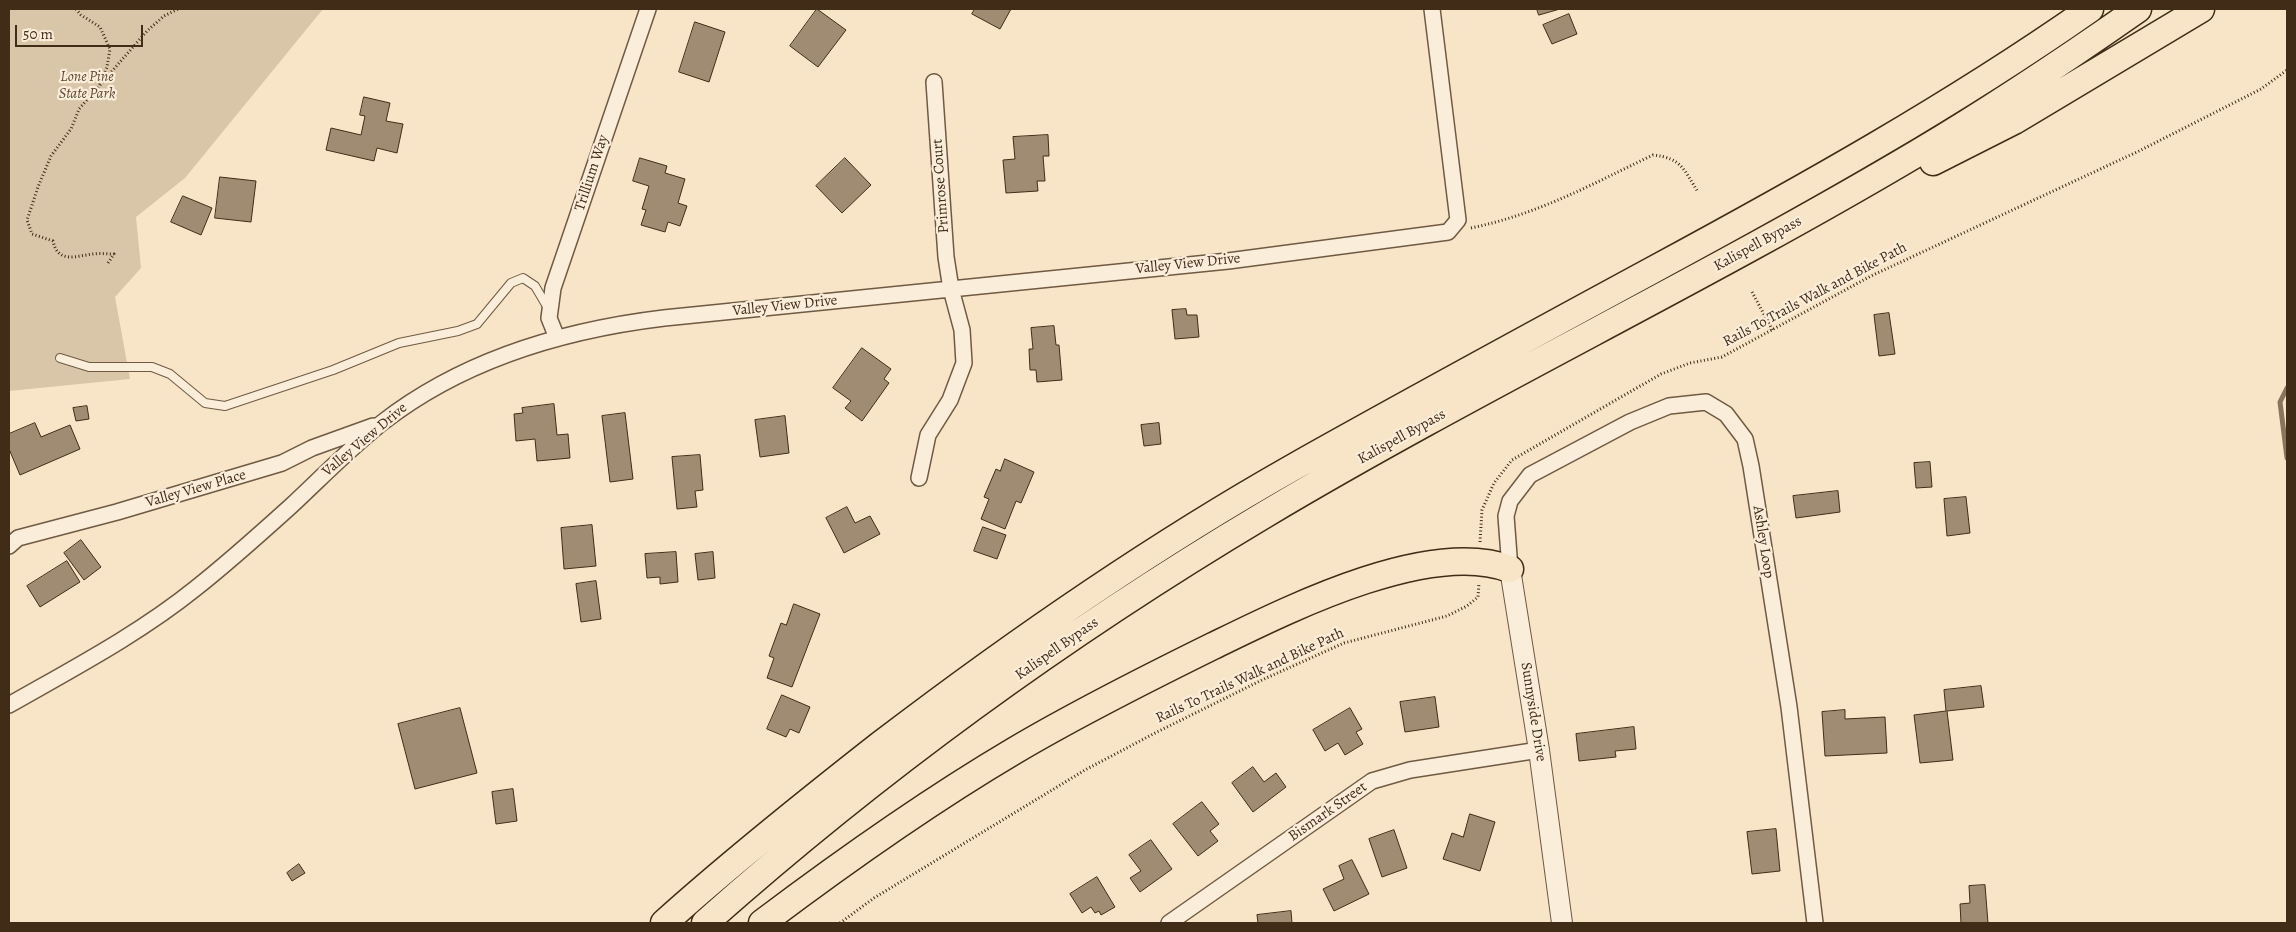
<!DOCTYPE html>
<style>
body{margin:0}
#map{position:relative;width:2296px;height:932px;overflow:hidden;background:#f8e4c6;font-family:Alegreya,serif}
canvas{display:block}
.frame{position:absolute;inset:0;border:10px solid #412c17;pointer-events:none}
.scale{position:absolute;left:15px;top:25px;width:128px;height:22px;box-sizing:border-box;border:2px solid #412c17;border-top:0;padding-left:6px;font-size:15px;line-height:18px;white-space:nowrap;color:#412c17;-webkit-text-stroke:4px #faedda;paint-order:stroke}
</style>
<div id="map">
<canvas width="2296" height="932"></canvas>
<div class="frame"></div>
<div class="scale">50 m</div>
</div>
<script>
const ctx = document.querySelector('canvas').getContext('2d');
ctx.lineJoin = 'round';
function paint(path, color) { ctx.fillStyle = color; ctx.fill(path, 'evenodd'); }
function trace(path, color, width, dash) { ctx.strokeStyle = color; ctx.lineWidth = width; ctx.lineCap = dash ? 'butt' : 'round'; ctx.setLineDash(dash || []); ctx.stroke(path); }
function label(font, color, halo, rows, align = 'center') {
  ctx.font = font + ' Alegreya,serif'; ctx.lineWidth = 4.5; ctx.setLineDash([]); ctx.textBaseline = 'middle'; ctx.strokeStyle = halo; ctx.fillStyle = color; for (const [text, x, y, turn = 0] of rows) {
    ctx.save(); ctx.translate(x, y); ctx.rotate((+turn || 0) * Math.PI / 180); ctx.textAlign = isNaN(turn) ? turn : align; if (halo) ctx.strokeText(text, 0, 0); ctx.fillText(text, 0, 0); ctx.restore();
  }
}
paint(new Path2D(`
 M 9,9 L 323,9 L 185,178 L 136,217 L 141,268 L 115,297 L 130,379 L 9,391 Z`), '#d9c5a8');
trace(new Path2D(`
 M 2287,388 L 2280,402 L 2287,458`), '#8a755c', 5);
const building = new Path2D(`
 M 817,9 L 846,30 L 818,67 L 790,46 Z
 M 975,9 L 1011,9 L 1000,29 L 972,14 Z
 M 1537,9 L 1560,9 L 1539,15 Z
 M 1569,14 L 1577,34 L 1552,44 L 1543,25 Z
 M 695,22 L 725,32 L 709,82 L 679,72 Z
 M 364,97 L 390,103 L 386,121 L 403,124 L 397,153 L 377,148 L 374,161 L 326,150 L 331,128 L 361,135 L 365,116 L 360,115 Z
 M 1048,135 L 1049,156 L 1043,156 L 1045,181 L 1037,181 L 1038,191 L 1006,193 L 1003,160 L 1015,159 L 1013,137 Z
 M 640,158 L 667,166 L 665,173 L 685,179 L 678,203 L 687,206 L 680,226 L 668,222 L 665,232 L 641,225 L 646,210 L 642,209 L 649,186 L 633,181 Z
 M 845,158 L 871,185 L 842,213 L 816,186 Z
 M 220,177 L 256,181 L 251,222 L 215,218 Z
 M 183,196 L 212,208 L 201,235 L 171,222 Z
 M 1186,309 L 1187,315 L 1197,315 L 1199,337 L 1175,339 L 1172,310 Z
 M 1889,313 L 1895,354 L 1879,356 L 1874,315 Z
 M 1054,326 L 1056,345 L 1059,345 L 1062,380 L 1037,382 L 1036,370 L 1030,370 L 1029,349 L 1033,349 L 1031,328 Z
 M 862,348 L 891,369 L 884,379 L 889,383 L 862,421 L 845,408 L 851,401 L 833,388 Z
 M 554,404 L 557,435 L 568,434 L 570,458 L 537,461 L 535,439 L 516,441 L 514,414 L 523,413 L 522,408 Z
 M 87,406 L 89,419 L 76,421 L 73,408 Z
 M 625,413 L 633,479 L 610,482 L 602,416 Z
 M 785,416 L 789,453 L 760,457 L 755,420 Z
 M 35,423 L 41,437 L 70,425 L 80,449 L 20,475 L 9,449 L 9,434 Z
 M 1159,423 L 1161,444 L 1144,446 L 1141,425 Z
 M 700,455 L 703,490 L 695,491 L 697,507 L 677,509 L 672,457 Z
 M 1005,459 L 1034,472 L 1021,503 L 1016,501 L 1005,529 L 981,519 L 989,499 L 984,497 L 996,469 L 1000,471 Z
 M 1930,462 L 1932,487 L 1916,488 L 1914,463 Z
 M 1838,491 L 1840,512 L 1796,518 L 1793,496 Z
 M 1966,497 L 1970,533 L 1947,536 L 1944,499 Z
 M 847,507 L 855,523 L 870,516 L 880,534 L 844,553 L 826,518 Z
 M 592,525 L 596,566 L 564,569 L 561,528 Z
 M 983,527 L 1006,535 L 997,559 L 974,551 Z
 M 81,540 L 101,567 L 84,580 L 64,553 Z
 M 676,552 L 678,582 L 660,584 L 660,577 L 647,578 L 645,554 Z
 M 713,552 L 715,578 L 698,580 L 695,554 Z
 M 67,561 L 80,582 L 40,607 L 27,586 Z
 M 596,581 L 601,619 L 581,622 L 576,584 Z
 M 794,604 L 820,614 L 792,687 L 767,678 L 774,658 L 769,656 L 781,623 L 786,625 Z
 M 1981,686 L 1984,707 L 1947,711 L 1953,760 L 1920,763 L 1914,715 L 1946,711 L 1944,690 Z
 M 782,695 L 810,707 L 799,733 L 790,729 L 786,737 L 767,729 Z
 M 1435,697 L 1439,727 L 1405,732 L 1400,702 Z
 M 460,708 L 477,773 L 415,789 L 398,724 Z
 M 1350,708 L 1362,729 L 1356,732 L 1363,744 L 1345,755 L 1338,743 L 1325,751 L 1313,730 Z
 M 1845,710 L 1845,719 L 1885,717 L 1887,753 L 1825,756 L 1822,712 Z
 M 1634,727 L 1636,749 L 1615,751 L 1616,757 L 1579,761 L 1576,734 Z
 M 1253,767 L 1264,782 L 1276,773 L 1286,787 L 1253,812 L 1232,783 Z
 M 513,789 L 517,821 L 496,824 L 492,792 Z
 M 1202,802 L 1219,824 L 1210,831 L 1218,841 L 1198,856 L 1173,824 Z
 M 1470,814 L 1495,822 L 1480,871 L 1443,859 L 1452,833 L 1463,837 Z
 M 1776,829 L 1780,871 L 1752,874 L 1747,832 Z
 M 1394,830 L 1407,868 L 1382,877 L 1369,839 Z
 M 1151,840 L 1172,869 L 1140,892 L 1130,878 L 1141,871 L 1129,855 Z
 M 1352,860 L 1369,894 L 1334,911 L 1323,889 L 1344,879 L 1339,866 Z
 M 299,864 L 305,873 L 292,881 L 287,873 Z
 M 1097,877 L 1115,907 L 1101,915 L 1099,911 L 1095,913 L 1091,907 L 1082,913 L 1070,894 Z
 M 1985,885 L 1988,923 L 1961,923 L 1960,904 L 1970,903 L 1969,886 Z
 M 1291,911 L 1292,923 L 1254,923 L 1258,923 L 1257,915 Z`);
paint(building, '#a08c72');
trace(building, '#412c17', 1);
const service = new Path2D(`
 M 60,358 L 89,367 L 152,367 L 170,374 L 205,403 L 225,406 L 333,370 L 399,343 L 458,331 L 477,324 L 511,283 L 523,278 L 535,286 L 548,308`);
const minor = new Path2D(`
 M 557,338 L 549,318 L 553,288 L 648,9
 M 919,478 L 928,435 L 950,400 L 964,363 L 962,330 L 951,289 L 946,257 L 934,82
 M 9,546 L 18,538 L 117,512 L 282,463 L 312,448 L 373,426
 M 1510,569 L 1506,516 L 1510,501 L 1530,475 L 1630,422 L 1669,406 L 1706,402 L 1726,414 L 1745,439 L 1751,466 L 1789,707 L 1815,923
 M 9,705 C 72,669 139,634 196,588 C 229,562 260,534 291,506 C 321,478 350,448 383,422 C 463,360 564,330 664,318 L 1228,261 L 1448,232 L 1458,220 L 1432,9
 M 1169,923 L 1372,781 L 1410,770 L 1539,750`);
const tertiary = new Path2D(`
 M 1510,569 L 1539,750 L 1562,923`);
const trunk = new Path2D(`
 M 1933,162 L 2014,121 L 2201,9
 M 664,923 C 734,860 807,802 881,744 C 1012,644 1149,549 1292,468 C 1411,401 1531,336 1651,271 C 1801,190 1950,107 2090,9
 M 705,923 C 877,770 1066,633 1264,515 C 1477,388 1702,281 1916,154 C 1992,109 2065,60 2138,9
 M 762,923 C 843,862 926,803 1014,751 C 1078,713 1146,679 1213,646 C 1287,610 1429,538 1510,569`);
trace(service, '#6f5a43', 10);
trace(minor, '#6f5a43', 18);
trace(tertiary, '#6f5a43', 22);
trace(trunk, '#412c17', 29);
trace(new Path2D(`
 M 76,9 L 81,15 L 100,27 L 110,49 L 107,67 L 99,86
 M 1471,228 C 1539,214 1592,184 1653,155 C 1682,158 1684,170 1698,192
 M 108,263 L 114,254 C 107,254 100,253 93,254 C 76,256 58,264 53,241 L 32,234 L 27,220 L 38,187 L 51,156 L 71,129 L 79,109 L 147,31 L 164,16 L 178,9
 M 1752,292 L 1773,331
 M 1480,542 L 1482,510 L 1494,483 L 1512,460 L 1661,374 L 1690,363 L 1722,357 L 1871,276 L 2139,151 L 2261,89 L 2287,70
 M 840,923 L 874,898 L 1085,770 L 1157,732 L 1262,680 L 1344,643 L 1447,616 L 1467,606 L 1478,597 L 1479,583`), '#412c17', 3, [1, 2.5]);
trace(service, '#faedda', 8);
trace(minor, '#faedda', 15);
trace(tertiary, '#faedda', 20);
trace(trunk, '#f8e4c6', 26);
label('italic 15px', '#5f4b34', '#faedda', [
 ["Lone Pine",87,77],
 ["State Park",87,94]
]);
label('15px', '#412c17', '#faedda', [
 ["Trillium Way",592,173,-72],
 ["Primrose Court",941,186,-94],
 ["Kalispell Bypass",1758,244,-29],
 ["Valley View Drive",1188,264,-6],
 ["Rails To Trails Walk and Bike Path",1815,295,-28],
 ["Valley View Drive",785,306,-6],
 ["Kalispell Bypass",1402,437,-29],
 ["Valley View Drive",365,440,-40],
 ["Valley View Place",196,489,-16],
 ["Ashley Loop",1763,542,81],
 ["Kalispell Bypass",1057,649,-35],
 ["Rails To Trails Walk and Bike Path",1250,676,-25],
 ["Sunnyside Drive",1533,712,81],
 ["Bismark Street",1328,812,-35]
]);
</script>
